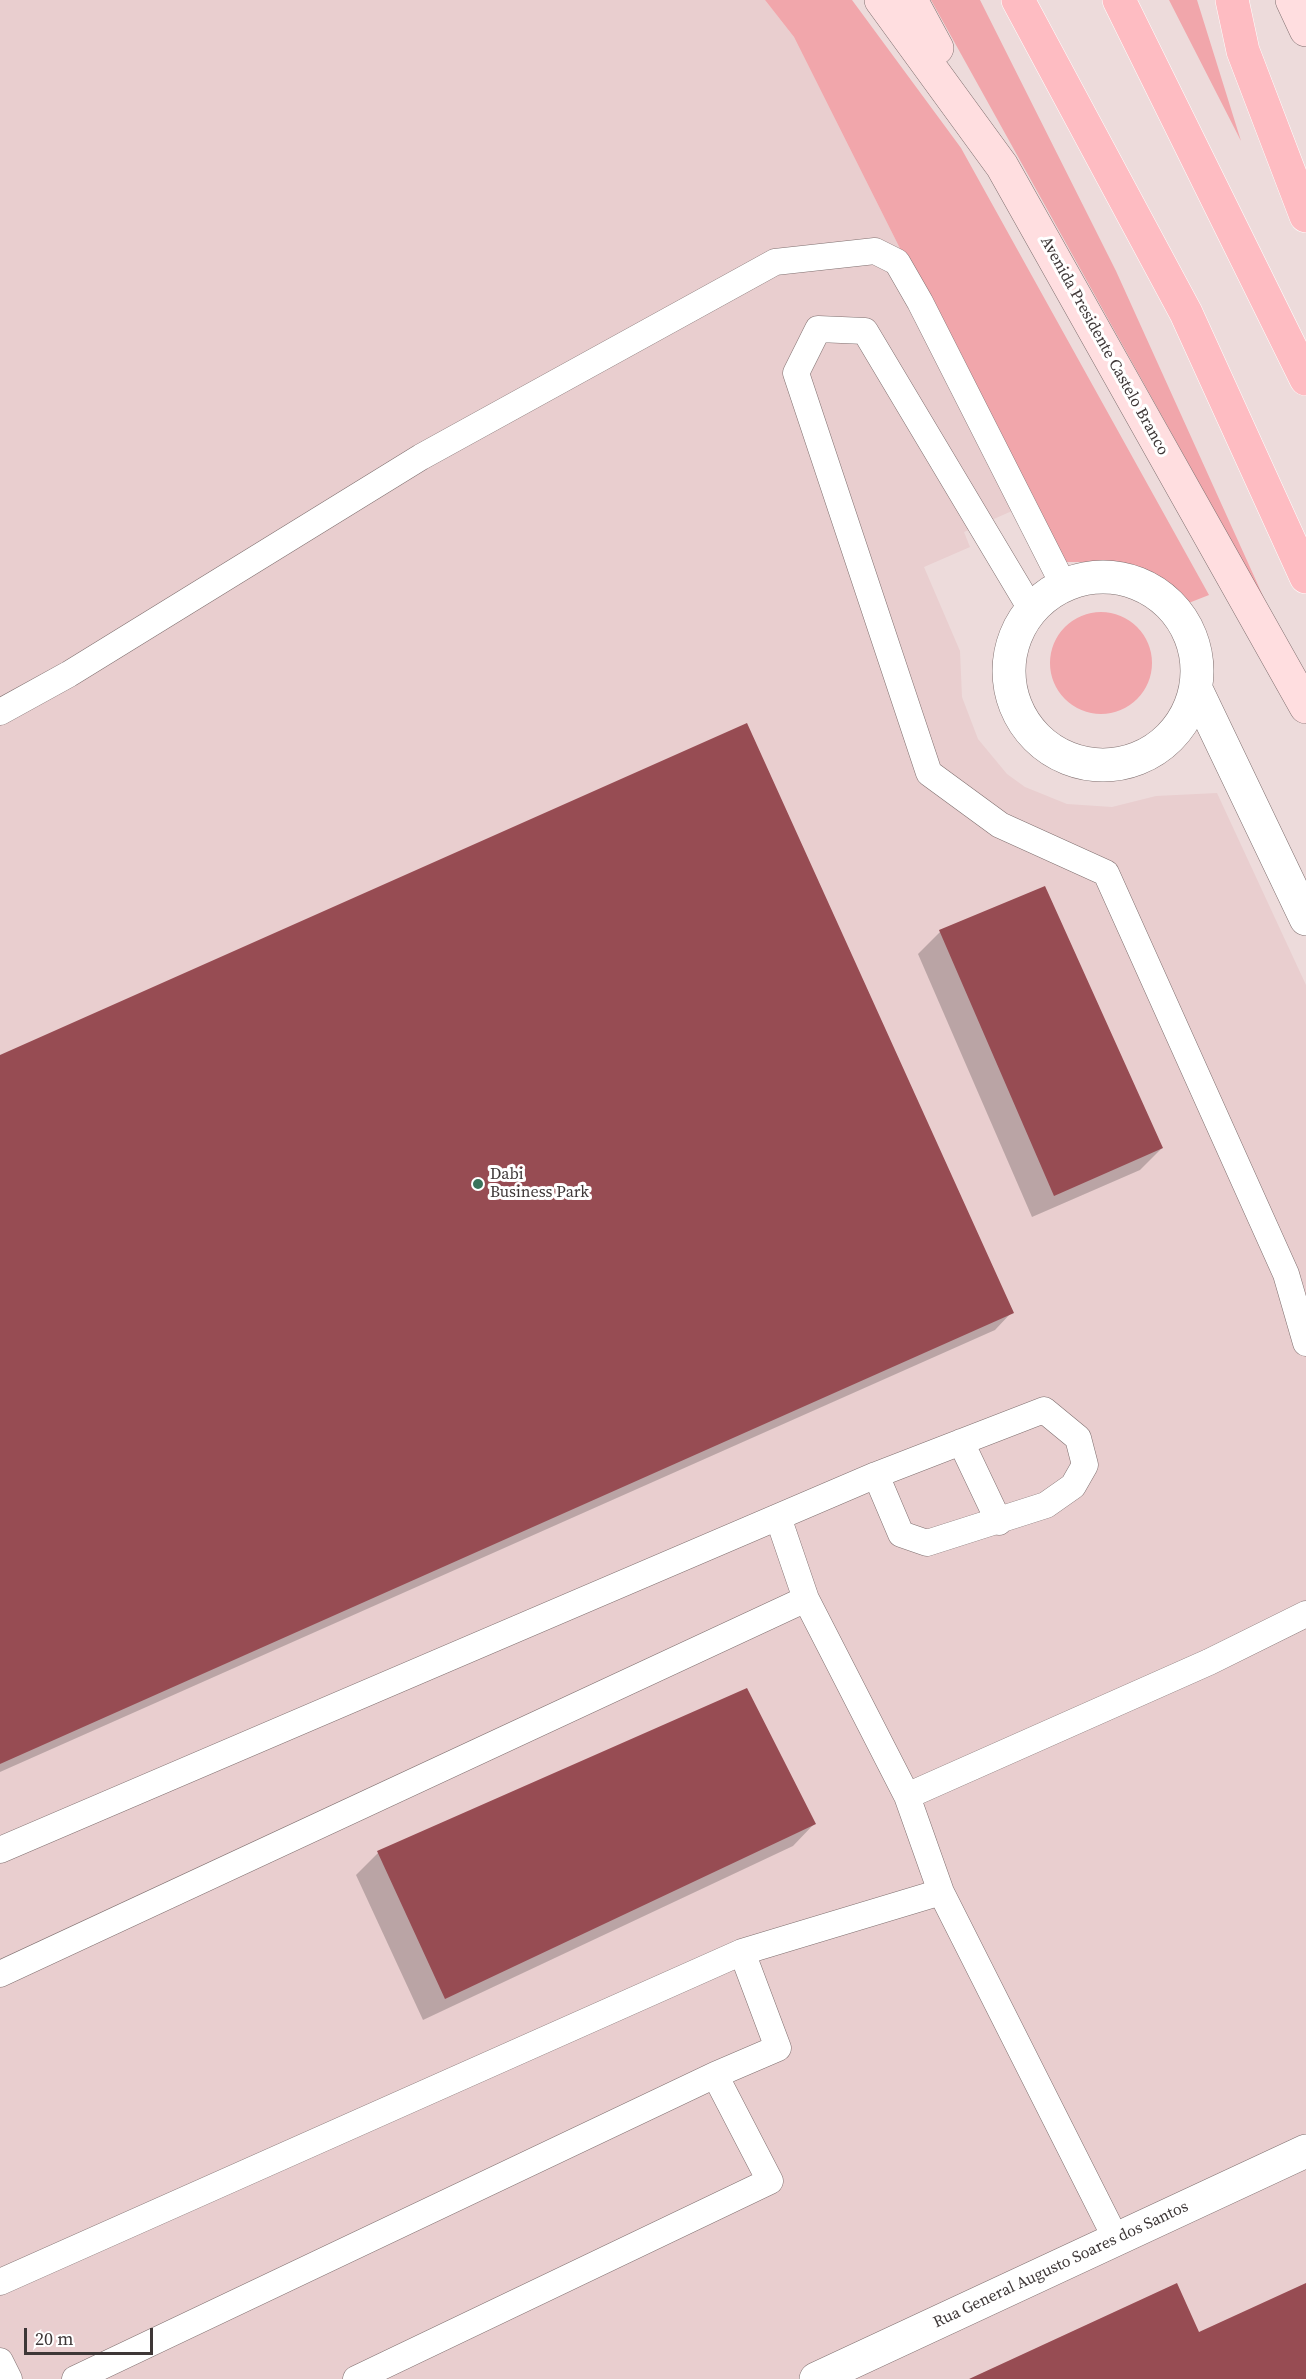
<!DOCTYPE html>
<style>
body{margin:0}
#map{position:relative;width:1306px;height:2379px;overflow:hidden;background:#eddbdb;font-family:"Source Serif 4",serif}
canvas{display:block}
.scale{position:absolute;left:24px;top:2328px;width:129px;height:27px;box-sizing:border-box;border:3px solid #3e3737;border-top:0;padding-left:8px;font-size:18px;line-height:21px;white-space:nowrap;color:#3e3737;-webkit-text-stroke:4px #fff;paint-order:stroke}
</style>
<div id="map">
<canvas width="1306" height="2379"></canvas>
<div class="scale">20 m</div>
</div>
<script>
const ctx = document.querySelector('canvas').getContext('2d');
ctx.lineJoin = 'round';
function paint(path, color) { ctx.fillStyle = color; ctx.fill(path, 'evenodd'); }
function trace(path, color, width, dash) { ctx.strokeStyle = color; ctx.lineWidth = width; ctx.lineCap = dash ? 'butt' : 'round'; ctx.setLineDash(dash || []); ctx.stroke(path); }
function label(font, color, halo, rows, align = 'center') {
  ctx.font = font + ' "Source Serif 4",serif'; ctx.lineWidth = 6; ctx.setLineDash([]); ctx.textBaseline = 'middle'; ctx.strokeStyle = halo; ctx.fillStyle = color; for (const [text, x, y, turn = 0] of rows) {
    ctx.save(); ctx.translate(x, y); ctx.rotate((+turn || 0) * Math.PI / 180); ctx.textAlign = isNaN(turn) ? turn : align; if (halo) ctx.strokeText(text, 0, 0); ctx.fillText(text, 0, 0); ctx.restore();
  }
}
paint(new Path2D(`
 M 0,0 L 765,0 L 794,37 L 1028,504 L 964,532 L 970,547 L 924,567 L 960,651 L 962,697 L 978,739 L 1007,774 L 1025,787 L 1067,804 L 1112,807 L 1156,796 L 1217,793 L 1306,985 L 1306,2379 L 0,2379 Z`), '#e9cecf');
paint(new Path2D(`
 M 765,0 L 852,0 L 961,148 L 1209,595 L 1181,606 C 1140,569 1119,561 1063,562 L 1028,504 L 794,37 Z
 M 931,0 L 980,0 L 1116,271 L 1268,607 Z
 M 1170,0 L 1197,0 L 1241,141 L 1169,0 Z
 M1050 663a51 51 0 1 1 102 0a51 51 0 1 1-102 0Z`), '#f1a6ab');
paint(new Path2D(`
 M 940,932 L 1162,1148 L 1140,1170 L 1032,1217 L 918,954 Z
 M 0,1056 L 1012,1312 L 995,1330 L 0,1772 Z
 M 747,1690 L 814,1824 L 793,1846 L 423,2020 L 356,1875 L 378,1853 Z`), '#0003');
paint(new Path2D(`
 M 747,723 L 1014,1313 L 0,1764 L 0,1055 Z
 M 1045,886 L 1163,1148 L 1054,1196 L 939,930 Z
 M 747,1688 L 816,1824 L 445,1999 L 377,1851 Z
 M 1177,2283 L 1199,2332 L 1306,2283 L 1306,2379 L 969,2379 Z`), '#974c53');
const lane = new Path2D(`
 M 1031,609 L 865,331 L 818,329 L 796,373 L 929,773 L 1000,825 L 1106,873 L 1286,1274 L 1306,1343
 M 0,712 L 69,674 L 421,457 L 775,262 L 875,251 L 897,262 L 920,302 L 1063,584
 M 961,1442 L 999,1522
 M 778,1517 L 806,1599 L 907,1796 L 941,1892 L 1116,2239
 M 907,1796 L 1209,1662 L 1306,1614
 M 0,1850 L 876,1475 L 1044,1410 L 1078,1438 L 1085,1465 L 1073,1486 L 1046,1505 L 927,1543 L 901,1534 L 876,1475
 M 0,1974 L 806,1599
 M 715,2075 L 778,2048 L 742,1952
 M 0,2282 L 742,1952 L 941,1892
 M 0,2361 L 9,2379
 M 75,2379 L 715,2075 L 770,2181 L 356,2379`);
const street = new Path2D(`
 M1009 671a94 94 0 1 1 188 0a94 94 0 1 1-188 0Z
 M 1196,689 L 1306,919
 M 816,2379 L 1306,2151`);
const secondary = new Path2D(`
 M 881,0 L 1002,166 L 1306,707
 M 911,0 L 937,48
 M 1292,0 L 1306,30`);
const primary = new Path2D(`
 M 1018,0 L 1186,313 L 1306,577
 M 1119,0 L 1306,379
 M 1232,0 L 1243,51 L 1306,216`);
trace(lane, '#7f6f6f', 27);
trace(street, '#7f6f6f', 34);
trace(secondary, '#7f6f6f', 34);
trace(primary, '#fff', 34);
trace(lane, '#fff', 26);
trace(street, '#fff', 33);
trace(secondary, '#ffdee0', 33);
trace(primary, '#febcc2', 33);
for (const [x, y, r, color] of [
 [478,1184,6,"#39735b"]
]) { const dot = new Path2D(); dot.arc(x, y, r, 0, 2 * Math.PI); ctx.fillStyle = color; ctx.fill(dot); trace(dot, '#fff', 2); }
label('16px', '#3e3737', '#fff', [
 ["Avenida Presidente Castelo Branco",1104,346,61],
 ["Rua General Augusto Soares dos Santos",1061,2265,-25]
]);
label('16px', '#3e3737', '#fff', [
 ["Dabi",490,1175],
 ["Business Park",490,1193]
], 'left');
</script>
